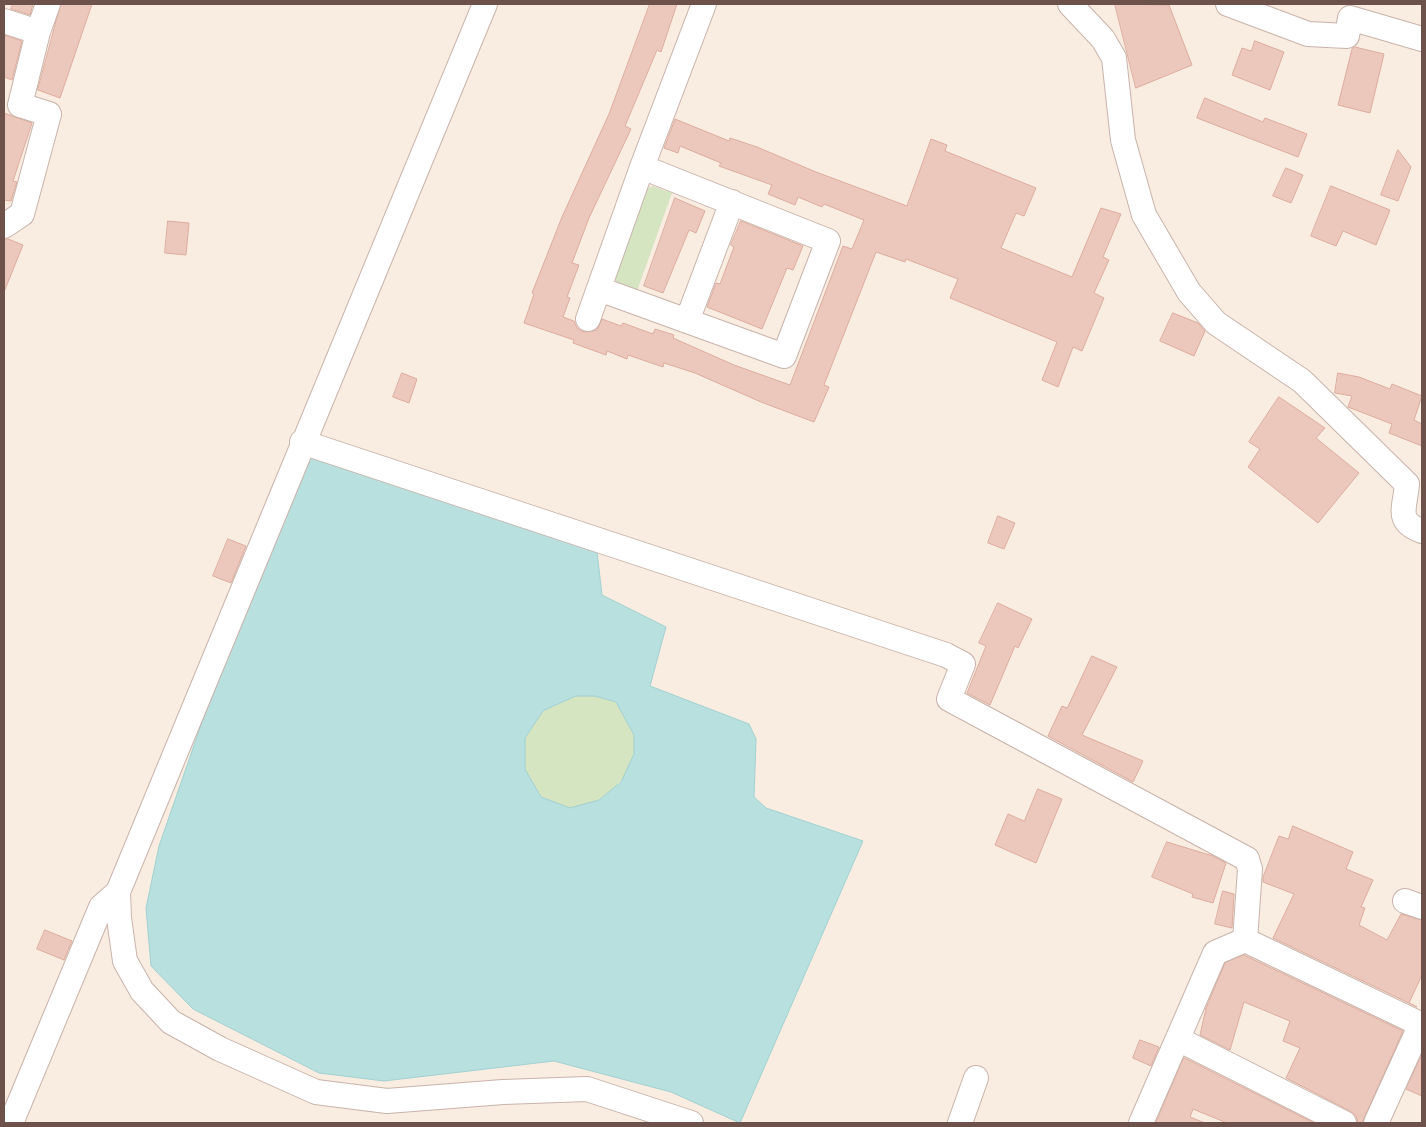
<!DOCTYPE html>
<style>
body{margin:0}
#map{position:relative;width:1426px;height:1127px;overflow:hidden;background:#f9ece1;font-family:"Alegreya Sans",sans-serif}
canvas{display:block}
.frame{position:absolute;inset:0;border:5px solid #6d524b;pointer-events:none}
</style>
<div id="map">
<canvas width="1426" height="1127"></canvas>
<div class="frame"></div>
</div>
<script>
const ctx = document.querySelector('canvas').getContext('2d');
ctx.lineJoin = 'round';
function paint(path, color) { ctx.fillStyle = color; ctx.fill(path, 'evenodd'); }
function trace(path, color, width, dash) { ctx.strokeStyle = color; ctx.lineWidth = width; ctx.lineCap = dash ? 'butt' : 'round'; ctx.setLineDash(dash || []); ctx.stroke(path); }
paint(new Path2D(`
 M 653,186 L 672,193 L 637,291 L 617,284 L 614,275 L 645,190 Z
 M 576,696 L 595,696 L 616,702 C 621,712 631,725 634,736 C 641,770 604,808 570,808 C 561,808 549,800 541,797 L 525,769 L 525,738 L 543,711 Z`), '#d5e5c2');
const water = new Path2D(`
 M 310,456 L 597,552 L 602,595 L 666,627 L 650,686 L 749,724 L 756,739 L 754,797 L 766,808 L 863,841 L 740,1123 L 671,1092 L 554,1061 L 384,1081 L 319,1073 L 193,1009 L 151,966 L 146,908 L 159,846 L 217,679 ZM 576,696 L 595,696 L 616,702 L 634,735 L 634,754 L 621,782 L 599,800 L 570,808 L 541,797 L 525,769 L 525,738 L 543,711 Z`);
paint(water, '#b8e0df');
trace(water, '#a0d1d0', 1);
const building = new Path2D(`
 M 13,4 L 33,4 L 30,15 L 11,9 Z
 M 61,4 L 92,4 L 60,98 L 38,90 Z
 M 650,4 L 677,4 L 661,52 L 657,50 L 625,126 L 631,129 L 589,218 L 572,263 L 579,265 L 567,297 L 570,298 L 563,317 L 574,321 L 577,328 L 584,332 L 597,330 L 602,319 L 621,326 L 623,323 L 653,334 L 655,329 L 674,335 L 673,338 L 734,365 L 790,385 L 843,246 L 852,249 L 864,220 L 824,204 L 822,207 L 798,197 L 795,205 L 768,194 L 772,185 L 719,166 L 721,163 L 680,146 L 678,153 L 664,148 L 675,119 L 729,141 L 730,138 L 757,147 L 816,172 L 907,206 L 931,139 L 947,145 L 945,151 L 1036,188 L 1024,216 L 1016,213 L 1001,248 L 1072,277 L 1101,208 L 1121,214 L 1103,257 L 1109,260 L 1094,293 L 1104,298 L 1082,351 L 1073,347 L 1058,387 L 1042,380 L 1057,342 L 950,298 L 958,279 L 906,259 L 905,262 L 876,252 L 824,385 L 829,387 L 814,422 L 761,402 L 695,373 L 664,363 L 663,367 L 628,355 L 627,359 L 607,351 L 606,355 L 573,343 L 574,340 L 524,323 L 534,294 L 532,293 L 562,217 L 609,114 Z
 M 1115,4 L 1169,5 L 1192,65 L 1136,88 Z
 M 4,35 L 22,41 L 12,80 L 4,77 Z
 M 1255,41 L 1284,52 L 1270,90 L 1232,75 L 1242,48 L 1251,51 Z
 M 1355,47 L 1384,54 L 1370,113 L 1338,105 L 1352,49 Z
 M 1205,98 L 1263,122 L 1265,118 L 1307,134 L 1298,157 L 1197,118 Z
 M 4,113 L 32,123 L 13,181 L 17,182 L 11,201 L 4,200 Z
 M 1398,150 L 1411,167 L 1398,201 L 1381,195 Z
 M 1286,168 L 1303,175 L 1291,203 L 1273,196 Z
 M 1331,186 L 1390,210 L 1376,245 L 1343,231 L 1336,246 L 1311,236 Z
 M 675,198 L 705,211 L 696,233 L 689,230 L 663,293 L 644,286 Z
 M 168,221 L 189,223 L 186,255 L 165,253 Z
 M 741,221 L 803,246 L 793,270 L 787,268 L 762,329 L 707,307 L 716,283 L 720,284 L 734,247 L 731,245 Z
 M 8,239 L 23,245 L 4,292 L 4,240 Z
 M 1173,313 L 1198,323 L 1205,331 L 1194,356 L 1160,341 Z
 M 402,373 L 417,379 L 409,403 L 393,397 Z
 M 1338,373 L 1359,377 L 1390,389 L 1392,384 L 1422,396 L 1414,420 L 1422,424 L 1422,446 L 1389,433 L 1392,424 L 1348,407 L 1352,396 L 1335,393 Z
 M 1279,397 L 1325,428 L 1316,438 L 1359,473 L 1318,523 L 1248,467 L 1260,449 L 1249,442 Z
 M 998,516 L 1015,523 L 1004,549 L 988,543 Z
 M 228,539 L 246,546 L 231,583 L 213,576 Z
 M 998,603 L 1032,619 L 1018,648 L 1015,646 L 990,705 L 967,693 L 986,646 L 979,643 Z
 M 1092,656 L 1117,667 L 1082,735 L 1143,761 L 1133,782 L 1048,736 L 1062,706 L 1067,708 Z
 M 1038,789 L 1062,799 L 1036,863 L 995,845 L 1008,814 L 1024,821 Z
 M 1293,826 L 1353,852 L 1346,869 L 1373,880 L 1361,907 L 1365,908 L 1359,925 L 1387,940 L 1401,914 L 1422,920 L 1422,975 L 1409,1003 L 1417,1007 L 1273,938 L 1294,894 L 1263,882 L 1263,877 L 1279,836 L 1288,839 Z
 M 1167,842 L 1213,856 L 1226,863 L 1213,903 L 1192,897 L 1193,894 L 1152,877 Z
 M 1223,891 L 1234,894 L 1232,928 L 1215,924 Z
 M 45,930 L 72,941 L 64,960 L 37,949 Z
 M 1244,955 L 1403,1031 L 1362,1123 L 1358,1123 L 1356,1116 L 1350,1111 L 1286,1078 L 1300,1048 L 1283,1041 L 1290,1021 L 1244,1002 L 1230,1050 L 1200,1035 L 1206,1008 L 1225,963 Z
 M 1140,1040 L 1159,1047 L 1151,1066 L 1133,1058 Z
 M 1422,1055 L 1422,1096 L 1406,1089 Z
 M 1184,1058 L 1185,1058 L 1314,1123 L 1227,1123 L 1193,1109 L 1190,1117 L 1205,1123 L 1156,1123 Z`);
paint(building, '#ecc7bc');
trace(building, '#dcac9e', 1);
const street = new Path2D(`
 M 485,4 L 118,892 L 119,918 L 125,961 L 142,991 L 171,1022 L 220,1049 L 316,1092 L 387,1101 L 503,1092 L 587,1089 L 691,1123
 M 1070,4 L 1103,39 L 1114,58 L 1123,140 L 1144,215 L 1189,292 L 1216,323 L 1302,381 L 1407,484 C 1405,509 1395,521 1422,531
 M 1228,4 L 1308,34 L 1347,36 L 1350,18 L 1422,39
 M 4,21 L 38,32
 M 4,226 L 22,214 L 49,114 L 20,105 L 38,32 L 48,4
 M 599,289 L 784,356 L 828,241 L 642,167
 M 588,319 L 642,167 L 704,4
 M 687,321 L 732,202
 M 302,442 L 946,655 L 963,664 L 949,699 L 1247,859 L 1250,869 L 1245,940
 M 1405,901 L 1422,907
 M 1178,1039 L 1344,1123
 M 11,1123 L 101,907 L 118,892
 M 960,1123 L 976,1078
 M 1141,1123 L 1215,953 L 1245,940 L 1422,1025
 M 1376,1123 L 1421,1024`);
trace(street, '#c8b3aa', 26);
trace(street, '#fff', 24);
</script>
